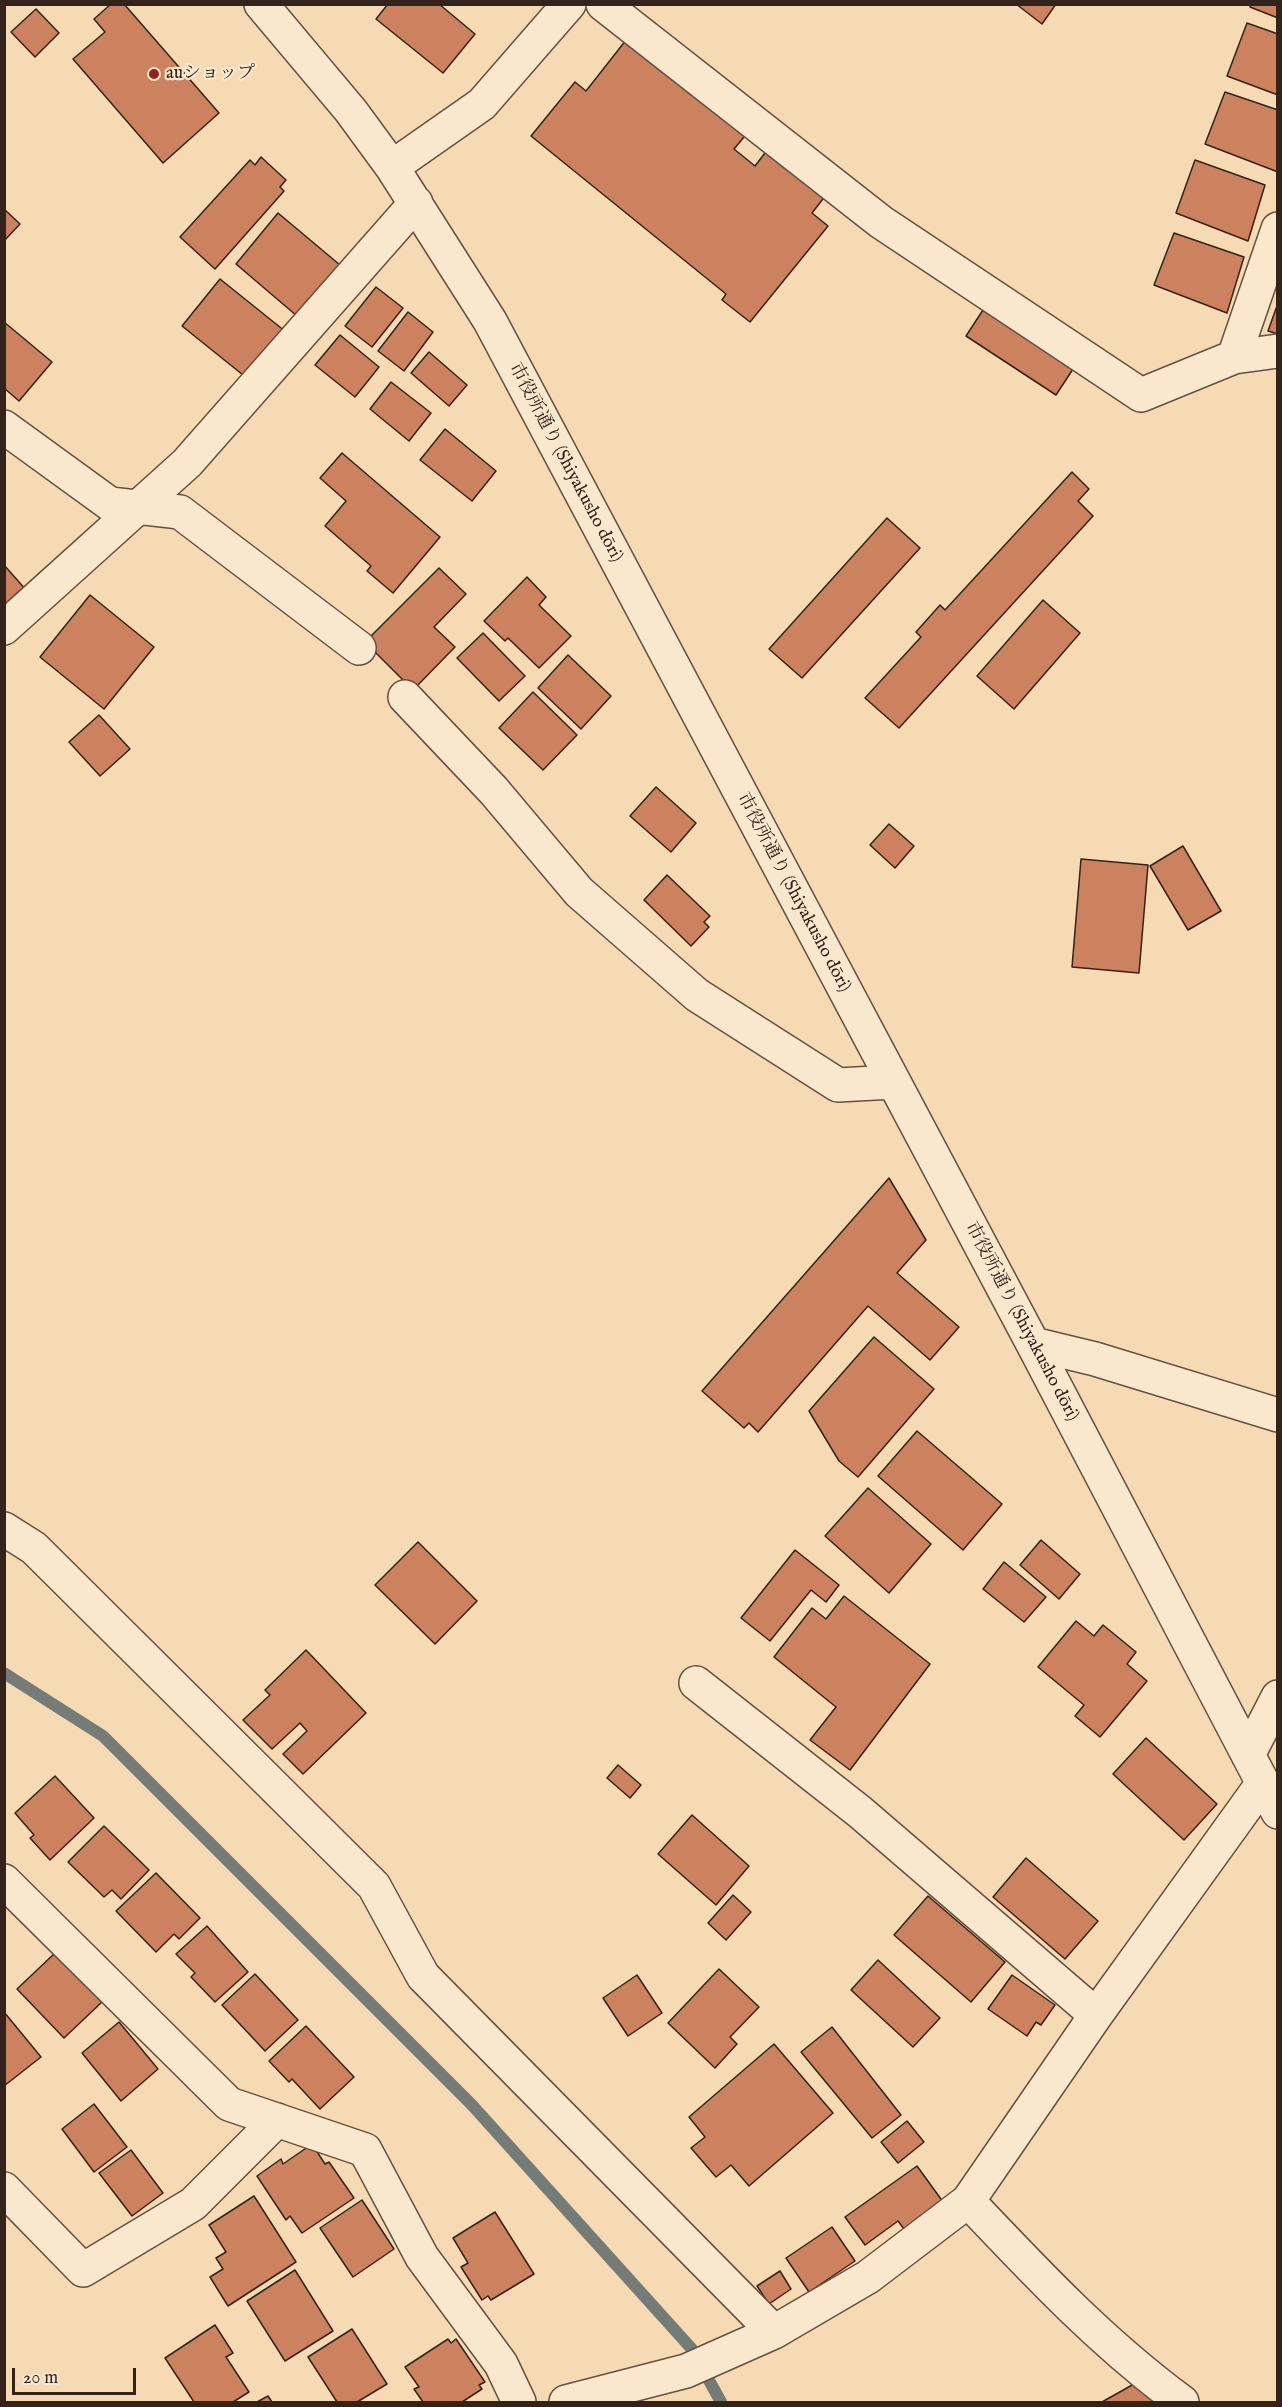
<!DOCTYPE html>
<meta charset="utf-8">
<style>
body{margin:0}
#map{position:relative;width:1282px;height:2407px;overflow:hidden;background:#f6dab3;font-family:"IM FELL English",serif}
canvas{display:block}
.frame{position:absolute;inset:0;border:6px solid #34231b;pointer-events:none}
.scale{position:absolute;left:12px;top:2368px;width:124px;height:27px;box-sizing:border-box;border:3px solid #34231b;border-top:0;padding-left:8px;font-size:18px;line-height:21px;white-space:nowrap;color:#34231b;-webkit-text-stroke:4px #f9e7ce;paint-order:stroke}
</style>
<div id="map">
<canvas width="1282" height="2407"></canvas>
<div class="frame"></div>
<div class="scale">20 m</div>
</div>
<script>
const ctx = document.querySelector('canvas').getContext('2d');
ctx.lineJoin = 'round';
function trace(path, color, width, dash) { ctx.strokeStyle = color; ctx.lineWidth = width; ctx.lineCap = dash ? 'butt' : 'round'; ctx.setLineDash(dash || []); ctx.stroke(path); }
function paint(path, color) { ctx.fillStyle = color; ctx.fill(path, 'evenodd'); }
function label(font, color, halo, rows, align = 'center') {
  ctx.font = font + ' "IM FELL English","Noto Serif JP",serif'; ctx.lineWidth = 4.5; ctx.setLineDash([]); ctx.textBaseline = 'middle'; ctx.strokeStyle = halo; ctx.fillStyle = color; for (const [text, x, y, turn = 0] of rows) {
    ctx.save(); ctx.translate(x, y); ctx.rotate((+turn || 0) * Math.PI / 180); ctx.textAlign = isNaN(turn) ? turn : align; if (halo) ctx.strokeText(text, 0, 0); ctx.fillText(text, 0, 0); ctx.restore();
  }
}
trace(new Path2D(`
 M 4,1673 L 103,1736 L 472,2105 L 691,2348 L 721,2402`), '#757c78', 12);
const building = new Path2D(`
 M 111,4 L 124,4 L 219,113 L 163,163 L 73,59 L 105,32 L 94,19 Z
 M 388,4 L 439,4 L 475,34 L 443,73 L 376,19 Z
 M 1016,4 L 1056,4 L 1042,24 Z
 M 1251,4 L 1278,4 L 1278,18 L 1250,7 Z
 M 36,9 L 59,33 L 35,57 L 11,32 Z
 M 1247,23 L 1278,34 L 1278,95 L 1227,76 Z
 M 630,35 L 749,131 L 734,149 L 755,166 L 768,149 L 826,195 L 812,213 L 828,226 L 750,322 L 722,300 L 726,294 L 531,136 L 575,82 L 586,91 Z
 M 1225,92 L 1278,110 L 1278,172 L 1205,144 Z
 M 261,157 L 286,180 L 280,187 L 284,191 L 215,269 L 180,237 L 250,160 L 255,165 Z
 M 1195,160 L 1265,185 L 1248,241 L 1176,213 Z
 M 4,209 L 20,224 L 4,241 Z
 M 278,213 L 340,265 L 297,316 L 236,264 Z
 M 1174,233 L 1244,257 L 1227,313 L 1154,285 Z
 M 220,279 L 286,332 L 248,379 L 182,326 Z
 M 376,287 L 403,308 L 372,347 L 345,326 Z
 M 1278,303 L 1278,334 L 1268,331 Z
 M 983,310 L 1073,369 L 1056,395 L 966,336 Z
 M 408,312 L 433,332 L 404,371 L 378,351 Z
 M 4,322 L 52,362 L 19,401 L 4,388 Z
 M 340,335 L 379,367 L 355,397 L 315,365 Z
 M 429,352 L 467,385 L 449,406 L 411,373 Z
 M 391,382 L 431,413 L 409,441 L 370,409 Z
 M 445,429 L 496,471 L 472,501 L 420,460 Z
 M 342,453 L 440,537 L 393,593 L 367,571 L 371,566 L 325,526 L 346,501 L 320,478 Z
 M 1072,472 L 1089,489 L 1078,501 L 1093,516 L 899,728 L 865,698 L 921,637 L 916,632 L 940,605 L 945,610 Z
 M 887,518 L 920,548 L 802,678 L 769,649 Z
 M 4,565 L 27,591 L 4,611 Z
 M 439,568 L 466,594 L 434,627 L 455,647 L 413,690 L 365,642 Z
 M 527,577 L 546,597 L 539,605 L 571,636 L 539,668 L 508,638 L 505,641 L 484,621 Z
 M 90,595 L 154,647 L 104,709 L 40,657 Z
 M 1043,600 L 1080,633 L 1014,709 L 977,676 Z
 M 483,633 L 525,676 L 499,701 L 457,658 Z
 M 568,655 L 611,696 L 581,729 L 538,688 Z
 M 533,692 L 577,735 L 543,770 L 499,728 Z
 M 99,715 L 130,749 L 100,776 L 69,742 Z
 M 656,787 L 696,823 L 671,852 L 630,816 Z
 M 889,824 L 914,846 L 895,868 L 870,845 Z
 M 1183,846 L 1221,911 L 1188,930 L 1150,866 Z
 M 1081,859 L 1148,865 L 1139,973 L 1072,967 Z
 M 667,875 L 710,916 L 704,922 L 709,927 L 691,946 L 644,900 Z
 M 889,1178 L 926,1240 L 897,1273 L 959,1327 L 930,1360 L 868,1306 L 758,1432 L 749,1423 L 744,1428 L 702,1391 Z
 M 874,1337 L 934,1389 L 858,1477 L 839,1461 L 809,1411 Z
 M 917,1431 L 1002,1504 L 963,1550 L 878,1476 Z
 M 868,1488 L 931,1544 L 889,1593 L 825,1536 Z
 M 1041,1540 L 1080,1574 L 1059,1599 L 1020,1565 Z
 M 418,1542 L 477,1601 L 435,1644 L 375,1585 Z
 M 795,1550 L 839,1585 L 826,1602 L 811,1590 L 770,1641 L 741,1618 Z
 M 1004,1562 L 1046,1597 L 1024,1622 L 983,1589 Z
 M 844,1596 L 930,1664 L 850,1770 L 810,1740 L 836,1707 L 774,1657 L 812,1608 L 826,1619 Z
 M 1076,1621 L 1094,1636 L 1103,1625 L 1136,1652 L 1127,1664 L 1147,1681 L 1100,1737 L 1075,1716 L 1084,1705 L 1038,1667 Z
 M 306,1650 L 366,1713 L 303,1774 L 283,1754 L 307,1731 L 300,1723 L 272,1749 L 243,1720 L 270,1695 L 265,1690 Z
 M 1146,1738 L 1217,1804 L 1184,1840 L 1113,1774 Z
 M 618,1765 L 641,1785 L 630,1798 L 607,1778 Z
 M 55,1776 L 94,1818 L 50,1860 L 30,1838 L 34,1835 L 15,1813 Z
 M 692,1815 L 749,1866 L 716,1905 L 658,1854 Z
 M 104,1826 L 149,1870 L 121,1899 L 112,1890 L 104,1897 L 68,1862 Z
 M 1026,1858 L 1098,1921 L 1065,1959 L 993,1897 Z
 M 156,1873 L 200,1918 L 179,1939 L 174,1934 L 156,1952 L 116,1911 Z
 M 733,1895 L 751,1912 L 726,1940 L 708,1923 Z
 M 928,1896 L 1005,1962 L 971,2002 L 894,1935 Z
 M 207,1926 L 248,1972 L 215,2002 L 191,1977 L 195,1973 L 176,1954 Z
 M 56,1952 L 103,2001 L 64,2038 L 17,1989 Z
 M 878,1960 L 940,2018 L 913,2047 L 851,1990 Z
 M 719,1969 L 759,2007 L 730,2037 L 737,2044 L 715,2068 L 668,2023 Z
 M 255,1974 L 298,2020 L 265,2051 L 222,2005 Z
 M 637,1975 L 662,2013 L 628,2036 L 603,1998 Z
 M 1012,1975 L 1055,2005 L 1041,2025 L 1036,2022 L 1027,2036 L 988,2009 Z
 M 4,2012 L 41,2057 L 4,2086 Z
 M 119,2022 L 158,2069 L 121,2101 L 82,2053 Z
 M 306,2026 L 354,2077 L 320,2109 L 292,2079 L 289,2082 L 269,2061 Z
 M 832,2027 L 901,2115 L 872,2138 L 801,2052 Z
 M 774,2044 L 833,2113 L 749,2186 L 731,2165 L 716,2177 L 691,2148 L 705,2137 L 689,2117 Z
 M 94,2104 L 127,2147 L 94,2172 L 62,2129 Z
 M 907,2121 L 924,2142 L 898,2163 L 881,2142 Z
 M 312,2144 L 325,2164 L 329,2162 L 354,2198 L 302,2233 L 290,2216 L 286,2220 L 257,2176 L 281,2159 L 283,2164 Z
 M 131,2150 L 163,2193 L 132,2216 L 99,2173 Z
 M 917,2166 L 946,2206 L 907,2233 L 898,2221 L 865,2245 L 845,2217 Z
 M 254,2196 L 296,2262 L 228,2306 L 210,2277 L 223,2269 L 216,2258 L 226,2252 L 209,2225 Z
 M 362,2200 L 394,2249 L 353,2277 L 320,2228 Z
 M 495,2212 L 534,2274 L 491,2300 L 488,2296 L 482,2300 L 461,2267 L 468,2263 L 453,2238 Z
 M 832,2227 L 855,2261 L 809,2292 L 786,2258 Z
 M 295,2270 L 333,2331 L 285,2361 L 247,2301 Z
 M 780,2271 L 791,2289 L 769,2304 L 757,2286 Z
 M 215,2325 L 233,2353 L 226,2357 L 249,2392 L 233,2402 L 194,2402 L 165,2358 Z
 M 352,2329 L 387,2384 L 357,2402 L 337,2402 L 308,2357 Z
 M 448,2339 L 451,2343 L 456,2339 L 485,2382 L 479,2385 L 482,2389 L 462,2402 L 423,2402 L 414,2389 L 419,2387 L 405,2367 Z
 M 1141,2380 L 1154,2402 L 1102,2402 Z
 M 268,2396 L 272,2402 L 257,2402 Z`);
paint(building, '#cc815f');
trace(building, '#34231b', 1.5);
const minor = new Path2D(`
 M 261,4 L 351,111 L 392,167 L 490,321 L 1033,1344 L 1278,1812
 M 603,4 L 881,222 L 1141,395 L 1234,357 L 1278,351
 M 392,167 L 482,104 L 569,4
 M 1234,357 L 1278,229
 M 4,427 L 110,504 L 180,512 L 359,648
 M 4,628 L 187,463 L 416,203
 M 405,697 L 494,791 L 579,892 L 697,995 L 838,1085 L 893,1082
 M 1033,1344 L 1095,1359 L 1278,1415
 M 4,1529 L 34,1548 L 374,1886 L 423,1976 L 774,2332
 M 696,1683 L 860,1812 L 1096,2015
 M 1248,1755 L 1278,1697
 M 4,1881 L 229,2104 L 365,2150 L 422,2257 L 501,2364 L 519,2402
 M 4,2189 L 83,2270 L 193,2204 L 277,2120
 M 968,2201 C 1036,2273 1102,2343 1182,2402
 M 566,2402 L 686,2371 L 774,2332 L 868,2277 L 968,2201 L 1096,2015 L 1263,1783`);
trace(minor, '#645141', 36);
trace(minor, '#f9e7ce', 33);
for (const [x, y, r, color] of [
 [154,74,6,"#8f2418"]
]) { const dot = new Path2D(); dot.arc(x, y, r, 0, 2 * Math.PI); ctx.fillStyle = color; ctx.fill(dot); trace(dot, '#f9e7ce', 2); }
label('18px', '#34231b', '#f9e7ce', [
 ["auショップ",166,74]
], 'left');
label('18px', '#34231b', '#f9e7ce', [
 ["市役所通り (Shiyakusho dōri)",565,463,62],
 ["市役所通り (Shiyakusho dōri)",793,893,62],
 ["市役所通り (Shiyakusho dōri)",1021,1322,62]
]);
</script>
